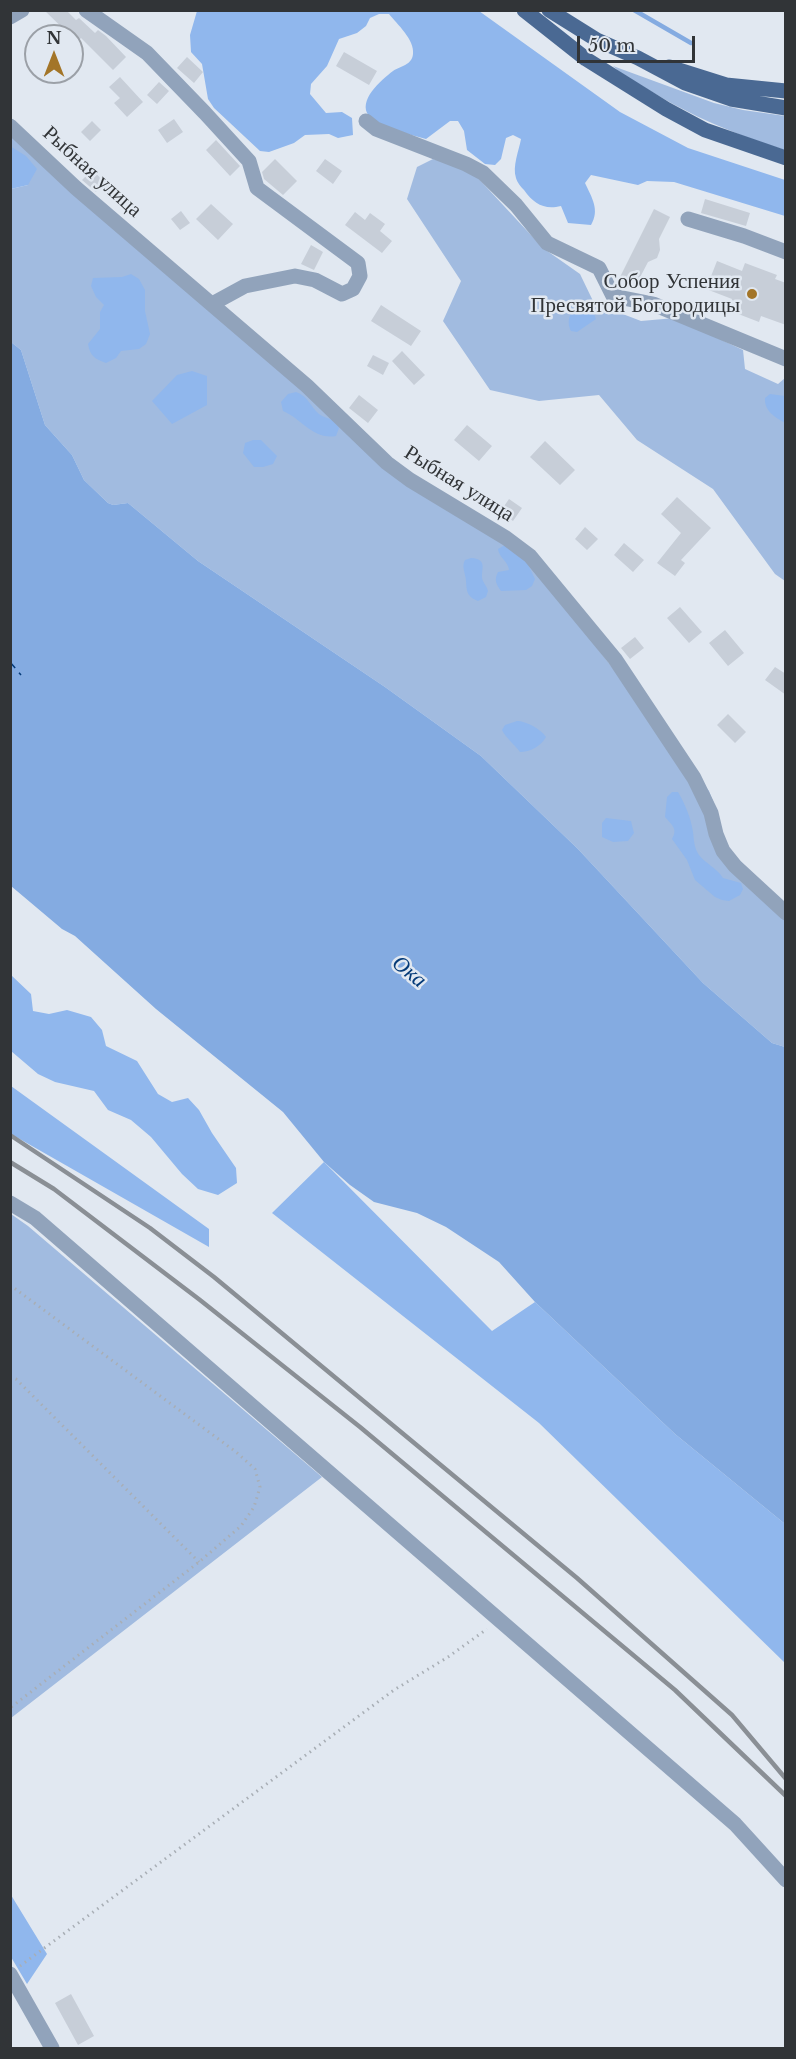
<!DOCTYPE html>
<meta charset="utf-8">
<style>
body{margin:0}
#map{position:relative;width:796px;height:2059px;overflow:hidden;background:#e1e8f1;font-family:"Libre Baskerville",serif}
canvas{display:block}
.frame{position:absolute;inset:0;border:12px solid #313437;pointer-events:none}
.north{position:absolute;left:24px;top:24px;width:60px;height:60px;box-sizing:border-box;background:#e1e8f1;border:2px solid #9ba0a7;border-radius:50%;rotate:0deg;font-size:16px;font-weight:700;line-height:24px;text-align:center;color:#313437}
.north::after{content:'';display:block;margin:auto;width:21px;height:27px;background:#a37528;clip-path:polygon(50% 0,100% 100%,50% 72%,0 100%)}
.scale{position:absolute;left:577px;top:36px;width:118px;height:27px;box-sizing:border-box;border:3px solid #313437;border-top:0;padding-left:8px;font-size:18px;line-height:21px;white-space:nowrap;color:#313437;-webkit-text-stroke:4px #e1e8f1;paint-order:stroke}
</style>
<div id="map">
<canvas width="796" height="2059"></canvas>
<div class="frame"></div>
<div class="north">N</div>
<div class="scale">50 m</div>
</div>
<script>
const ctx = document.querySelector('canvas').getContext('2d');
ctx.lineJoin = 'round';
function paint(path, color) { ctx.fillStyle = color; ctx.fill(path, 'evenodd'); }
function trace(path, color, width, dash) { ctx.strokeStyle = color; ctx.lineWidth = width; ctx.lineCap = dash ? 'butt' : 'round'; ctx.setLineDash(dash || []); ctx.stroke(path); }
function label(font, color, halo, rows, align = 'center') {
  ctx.font = font + ' "Libre Baskerville",serif'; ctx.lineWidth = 5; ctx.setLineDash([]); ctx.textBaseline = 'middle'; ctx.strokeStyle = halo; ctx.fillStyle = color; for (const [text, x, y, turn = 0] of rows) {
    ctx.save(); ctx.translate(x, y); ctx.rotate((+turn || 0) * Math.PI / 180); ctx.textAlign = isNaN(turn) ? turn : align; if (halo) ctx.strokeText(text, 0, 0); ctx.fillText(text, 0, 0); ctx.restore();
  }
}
paint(new Path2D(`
 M 613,66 L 714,103 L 743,110 L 785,116 L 785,150 C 734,134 693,117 647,89 C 636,82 622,75 613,66 Z
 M 11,118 L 79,186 L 387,456 L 410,474 L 507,533 L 709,791 L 717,811 L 727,848 L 785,905 L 785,1047 L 772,1043 L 703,983 L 578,849 L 481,756 L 385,687 L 198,561 L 128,503 L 113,505 L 108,503 L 84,480 L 72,455 L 45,425 L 21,350 L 11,342 L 11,189 L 28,185 L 11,146 Z
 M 433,159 L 458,165 L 477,177 L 543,248 L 580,274 L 594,303 L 641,321 L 675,318 L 743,350 L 745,369 L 778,384 L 785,378 L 785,581 L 775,574 L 713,489 L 637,440 L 599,395 L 539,401 L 490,390 L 443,321 L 461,281 L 407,199 L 417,167 Z
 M 11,1214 L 28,1226 L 322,1477 L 11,1718 Z`), '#a1bbe0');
paint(new Path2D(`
 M 197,11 L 479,11 L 620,112 L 688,148 L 785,180 L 785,216 L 674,182 L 647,181 L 638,185 L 591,175 L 585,183 C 592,198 600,210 591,225 L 568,223 L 561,206 C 544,210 534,204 524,190 C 521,187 517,182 516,178 C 512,167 519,150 521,139 L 513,135 L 506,138 L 501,159 L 495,165 L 485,164 L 467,150 L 464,131 L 458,121 L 450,121 L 426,139 L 404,133 L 386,133 C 381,127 374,122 369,116 C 357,101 381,80 393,71 C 401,66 412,65 413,54 C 415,40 397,24 389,14 L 379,14 L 370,18 L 366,26 L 357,33 L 339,39 L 327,66 L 311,84 L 310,94 L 326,113 L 342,112 L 352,118 L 353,135 L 338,138 L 329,134 L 305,135 L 294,143 L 269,152 L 260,151 L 214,108 L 208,99 L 202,64 L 191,52 L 190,35 Z
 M 10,146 L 26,156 L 37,169 L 28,185 L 11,189 Z
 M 131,274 L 139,279 L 145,290 L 145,311 L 150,334 L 146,344 L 139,349 L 121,351 L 116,358 L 106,363 C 95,359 90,356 88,344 L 100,329 L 100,312 L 104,305 L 96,297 L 91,286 L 93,278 L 122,277 Z
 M 583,302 C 591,306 593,311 596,319 L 577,332 L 571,331 C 565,319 572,308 583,302 Z
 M 192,371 L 207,376 L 207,405 L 172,424 L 152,401 L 177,375 Z
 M 296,392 C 308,396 310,406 319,414 C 327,420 332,416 339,428 L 336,436 C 313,440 302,419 283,411 L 281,402 L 288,394 Z
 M 770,394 L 785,396 L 785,423 C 775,417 764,411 765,398 Z
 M 253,440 L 261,440 L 277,456 L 273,464 L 263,467 L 254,467 L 243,453 L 245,443 Z
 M 505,545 L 522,552 L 535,579 L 532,586 L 526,590 L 501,591 C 496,584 494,580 498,572 L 509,570 C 508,561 499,558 498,549 Z
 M 471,558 C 490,559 479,572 483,581 C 485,585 487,587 488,591 L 486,597 L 478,601 C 463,595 468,587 465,575 C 464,569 462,566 465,560 Z
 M 517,721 C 526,721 541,729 546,737 C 541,746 530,752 520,752 C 514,744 506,738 502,730 L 505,725 Z
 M 672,792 L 678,792 C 685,804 691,818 693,832 C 694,840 694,848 699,855 C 706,864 717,868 723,878 L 741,883 L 743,889 L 740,895 L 729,901 L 722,900 L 715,897 L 695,880 L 687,860 L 672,839 C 678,829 672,825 665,817 L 667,797 Z
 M 606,818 L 631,821 L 634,833 L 628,841 L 613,842 L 602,837 L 602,823 Z
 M 11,975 L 31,994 L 33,1011 L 49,1014 L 67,1010 L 91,1017 L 102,1030 L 106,1046 L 137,1061 L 158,1094 L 172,1102 L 188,1098 L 199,1110 L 212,1133 L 236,1168 L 237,1183 L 218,1195 L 198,1189 L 182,1174 L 151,1137 L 131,1120 L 108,1110 L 94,1091 L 55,1082 L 38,1074 L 11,1051 Z
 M 11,1086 L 209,1229 L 209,1247 L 11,1134 Z
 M 324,1162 L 492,1331 L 535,1302 L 675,1434 L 785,1524 L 785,1663 L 539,1423 L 272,1213 Z
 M 11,1895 L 47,1954 L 27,1984 L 11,1957 Z`), '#90b7ed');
paint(new Path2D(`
 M 11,342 L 21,350 L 45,425 L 72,455 L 84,480 L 108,503 L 113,505 L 128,503 L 198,561 L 385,687 L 481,756 L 578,849 L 703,983 L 772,1043 L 785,1047 L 785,1524 L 675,1434 L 535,1302 L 499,1262 L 446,1227 L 417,1213 L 374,1202 L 350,1185 L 324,1162 L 283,1112 L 156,1009 L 75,936 L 62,929 L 11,886 Z`), '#84abe1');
trace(new Path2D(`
 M 634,10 L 691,43`), '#84abe1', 4.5);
trace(new Path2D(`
 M 10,662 L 21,675`), '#043a78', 1.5, [8, 6]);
paint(new Path2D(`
 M 44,10 L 66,10 L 76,20 L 79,18 L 95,33 L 98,30 L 106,36 L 126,57 L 113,70 L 81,38 L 77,42 Z
 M 344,52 L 377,71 L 369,85 L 336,66 Z
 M 187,57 L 203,72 L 194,83 L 177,68 Z
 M 120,77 L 143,102 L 127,117 L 114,103 L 120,98 L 109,87 Z
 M 159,82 L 169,91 L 157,104 L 147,95 Z
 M 174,119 L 183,132 L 167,143 L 158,130 Z
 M 92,121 L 101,130 L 90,141 L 81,132 Z
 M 216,140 L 240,166 L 230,176 L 206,150 Z
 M 275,159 L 297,181 L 283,195 L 264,179 L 262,172 Z
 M 325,159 L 342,171 L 333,184 L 316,171 Z
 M 92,170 L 105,182 L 96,192 L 82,180 Z
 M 705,199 L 750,213 L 746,226 L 701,213 Z
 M 211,204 L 233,224 L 218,240 L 196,219 Z
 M 654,209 L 670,217 L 659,239 L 660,250 L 657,258 L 648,262 L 635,287 L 619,279 Z
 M 181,211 L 190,223 L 180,230 L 171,219 Z
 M 355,212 L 365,220 L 370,213 L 385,224 L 380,231 L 392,241 L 382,253 L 345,225 Z
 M 311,245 L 323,252 L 314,270 L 301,264 Z
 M 717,261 L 742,271 L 745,263 L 777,275 L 775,279 L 786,283 L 786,325 L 761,316 L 759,322 L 728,310 L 732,299 L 706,289 Z
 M 381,305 L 421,331 L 411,346 L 371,321 Z
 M 402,351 L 425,375 L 414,385 L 392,361 Z
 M 373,355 L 389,363 L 383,375 L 367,366 Z
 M 359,395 L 378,410 L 368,423 L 349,408 Z
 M 467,425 L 492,446 L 479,461 L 454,440 Z
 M 545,441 L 575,470 L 560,485 L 530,457 Z
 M 677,497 L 711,528 L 681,560 L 685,563 L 675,576 L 657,563 L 681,533 L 661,514 Z
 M 509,499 L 522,508 L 513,521 L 500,512 Z
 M 585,527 L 598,539 L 587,550 L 575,539 Z
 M 624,543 L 644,560 L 633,572 L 614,555 Z
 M 680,607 L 702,632 L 689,643 L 667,618 Z
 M 725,630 L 744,653 L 728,666 L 709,643 Z
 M 635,637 L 644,648 L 630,659 L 621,648 Z
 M 775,667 L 786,674 L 786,695 L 765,680 Z
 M 728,714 L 746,732 L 735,743 L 717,725 Z
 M 71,1994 L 94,2036 L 78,2045 L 55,2003 Z`), '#c7ced8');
trace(new Path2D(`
 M 10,1285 L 236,1452 L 255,1469 L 260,1487 L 254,1507 L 241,1526 L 199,1562 L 10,1708
 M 10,1377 L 16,1379 L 199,1562
 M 20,1966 L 394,1690 L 448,1657 L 487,1629`), '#a8aeb5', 3, [1.5, 4.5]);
trace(new Path2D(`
 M 86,10 L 147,53 L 205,113 L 249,161 L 257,188 L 358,263 L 360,276 L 353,289 L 342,294 L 315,280 L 295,276 L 245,286 L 212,304
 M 10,17 L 22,10
 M 366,121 L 376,129 L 466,164 L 483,173 L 516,205 L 547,243 L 599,268 L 613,296 L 653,304 L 786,359
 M 10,126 L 76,188 L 307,386 L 387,463 L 410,480 L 506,538 L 530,556 L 615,659 L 694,778 L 711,813 L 716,834 L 723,851 L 735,866 L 786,913
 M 688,219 L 744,236 L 786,252
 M 10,1203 L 35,1218 L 735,1824 L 786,1880
 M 10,1974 L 52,2048`), '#91a3bb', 15);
trace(new Path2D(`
 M 524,10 L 586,59 L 666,109 L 705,130 L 786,158
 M 549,10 L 597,40 L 638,58 L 685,83 L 731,99 L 786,108
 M 669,67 L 726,85 L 786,91`), '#4a6993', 15);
trace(new Path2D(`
 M 10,1135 L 150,1228 L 214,1277 L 577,1578 L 732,1715 L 786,1779
 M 10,1162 L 54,1189 L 200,1300 L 360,1427 L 675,1690 L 786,1796`), '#8a8f95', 4.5);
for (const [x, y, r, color] of [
 [752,294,6,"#a37528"]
]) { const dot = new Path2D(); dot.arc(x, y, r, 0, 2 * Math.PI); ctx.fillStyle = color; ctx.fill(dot); trace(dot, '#e1e8f1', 2); }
label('21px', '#313437', '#e1e8f1', [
 ["Рыбная улица",92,172,42],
 ["Рыбная улица",459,484,32]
]);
label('21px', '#313437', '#e1e8f1', [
 ["Собор Успения",740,282],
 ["Пресвятой Богородицы",740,306]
], 'right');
label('italic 22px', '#043a78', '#e1e8f1', [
 ["Ока",409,972,39]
]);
</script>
